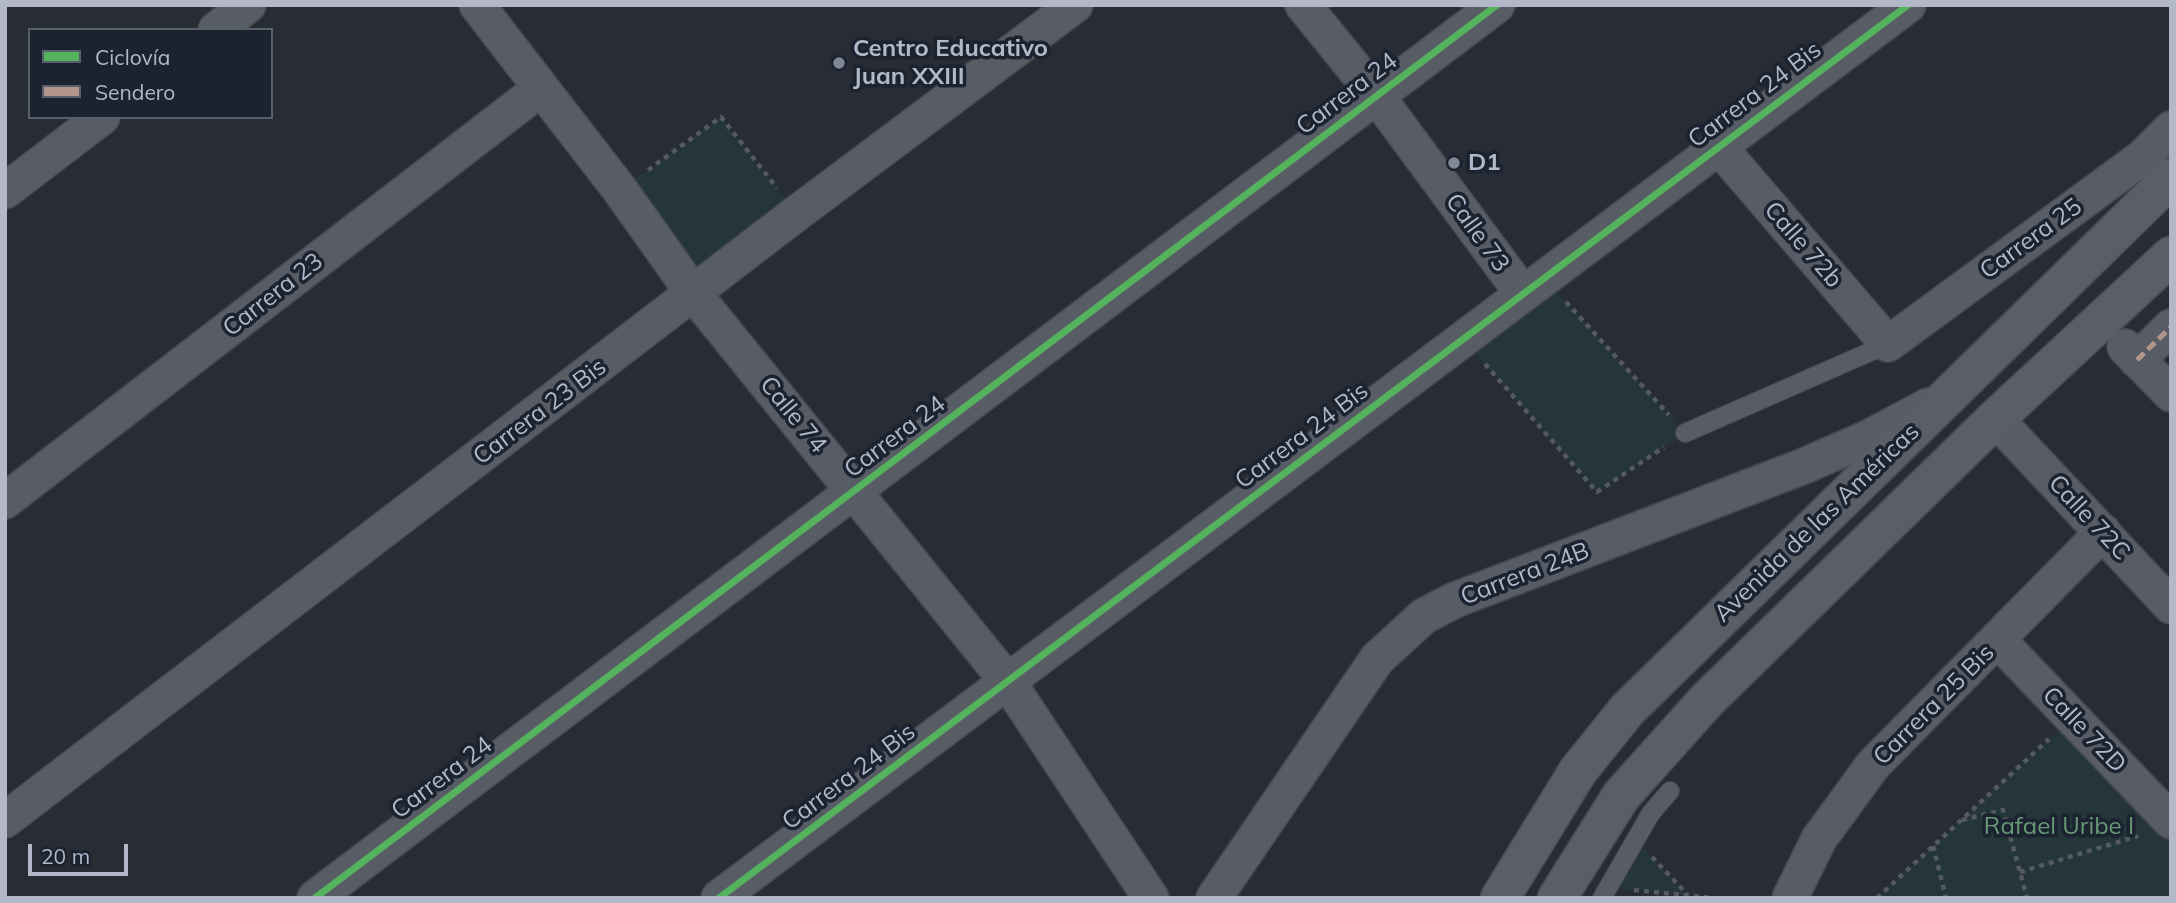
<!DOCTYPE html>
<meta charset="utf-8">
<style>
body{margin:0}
#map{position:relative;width:2176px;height:903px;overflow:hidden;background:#282c35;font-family:Mulish,sans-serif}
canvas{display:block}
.frame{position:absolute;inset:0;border:7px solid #b2b8c7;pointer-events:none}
.legend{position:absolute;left:28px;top:28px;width:245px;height:91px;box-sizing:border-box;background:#1b2230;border:2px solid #575e6c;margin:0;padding:9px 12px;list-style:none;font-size:21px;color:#b2b8c7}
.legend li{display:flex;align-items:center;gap:14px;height:35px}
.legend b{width:35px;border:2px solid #575e6c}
.scale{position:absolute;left:28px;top:844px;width:100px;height:32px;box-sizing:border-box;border:4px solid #b2b8c7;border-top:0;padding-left:9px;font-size:21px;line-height:24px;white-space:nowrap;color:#b2b8c7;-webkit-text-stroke:5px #1b2230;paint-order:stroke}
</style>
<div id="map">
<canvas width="2176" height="903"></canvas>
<div class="frame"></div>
<ul class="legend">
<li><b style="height:9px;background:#56b35d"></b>Ciclovía</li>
<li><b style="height:9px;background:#b2968c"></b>Sendero</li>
</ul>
<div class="scale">20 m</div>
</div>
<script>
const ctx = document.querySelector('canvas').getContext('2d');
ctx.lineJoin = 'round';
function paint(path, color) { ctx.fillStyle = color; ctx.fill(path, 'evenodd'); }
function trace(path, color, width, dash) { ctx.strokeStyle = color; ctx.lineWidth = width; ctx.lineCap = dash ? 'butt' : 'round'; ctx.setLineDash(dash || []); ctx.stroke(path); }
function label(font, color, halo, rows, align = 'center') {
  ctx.font = font + ' Mulish,sans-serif'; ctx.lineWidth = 7; ctx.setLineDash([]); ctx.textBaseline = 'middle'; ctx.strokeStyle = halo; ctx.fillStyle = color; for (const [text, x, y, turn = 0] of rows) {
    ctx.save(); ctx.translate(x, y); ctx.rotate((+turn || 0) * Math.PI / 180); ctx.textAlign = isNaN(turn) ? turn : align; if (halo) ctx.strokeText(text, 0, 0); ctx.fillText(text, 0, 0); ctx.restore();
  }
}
paint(new Path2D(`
 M 721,117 L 797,213 L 694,294 L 620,190 Z
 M 1544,278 L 1685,433 L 1597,492 L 1463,339 Z
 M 2063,726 L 2171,841 L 2171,898 L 1877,898 Z
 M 1642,846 L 1687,895 L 1617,889 Z`), '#25363b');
const lane = new Path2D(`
 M 1685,433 L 1888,344
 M 1602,898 L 1651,813 L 1670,791`);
const street = new Path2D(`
 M 477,5 L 620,190 L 694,294 L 1008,682 L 1151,898
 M 1303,5 L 1376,95 L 1523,294
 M 216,30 L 248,5
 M 1719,147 L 1888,344 L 2143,157 L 2171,129
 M 5,191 L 102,117
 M 2125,347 L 2171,394
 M 2137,360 L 2171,327
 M 2007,431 L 2171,606
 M 5,501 L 540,89
 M 1998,640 L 2171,821
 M 5,820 L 797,213 L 1075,5
 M 315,898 L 1497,5
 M 719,898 L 1908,5
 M 1214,898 L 1377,659 L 1424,616 L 1455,600 L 1804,466 L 1868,438 L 1928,406
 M 1790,898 L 1819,839 L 1873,765 L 2103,532`);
const primary = new Path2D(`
 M 1500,898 L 1578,771 L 1627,710 L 2171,178
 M 1557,898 L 1621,796 L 1706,701 L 1995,419 L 2171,256`);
trace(lane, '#44474e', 20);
trace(street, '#44474e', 38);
trace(primary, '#464952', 41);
trace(new Path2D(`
 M 648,170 L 721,117 L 777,188
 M 1566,302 L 1669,415
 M 1485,364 L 1597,492 L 1664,447
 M 1962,820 L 2003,810 L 2027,898
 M 1933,846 L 1946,898
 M 1652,857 L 1687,894
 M 2020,872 L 2138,836
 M 1634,890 L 1715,898
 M 1877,898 L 2049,739`), '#555a61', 4.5, [5, 5]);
trace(lane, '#585c64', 18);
trace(street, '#585c64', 35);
trace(primary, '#5a5e66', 38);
trace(new Path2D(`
 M 2137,360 L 2171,327`), '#b2968c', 5, [10, 5]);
trace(new Path2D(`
 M 315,898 L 1497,5
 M 719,898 L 1908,5`), '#56b35d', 7);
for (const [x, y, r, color] of [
 [839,63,7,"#828794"],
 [1454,163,7,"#828794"]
]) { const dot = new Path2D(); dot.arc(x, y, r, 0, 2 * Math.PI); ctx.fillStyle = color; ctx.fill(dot); trace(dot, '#1b2230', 2.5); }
label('bold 24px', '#b2b8c7', '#1b2230', [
 ["Centro Educativo",853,49],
 ["Juan XXIII",853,77],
 ["D1",1468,163]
], 'left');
label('24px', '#b2b8c7', '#1b2230', [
 ["Carrera 24",1347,94,-37],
 ["Carrera 24 Bis",1755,95,-37],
 ["Calle 73",1477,233,54],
 ["Carrera 25",2031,239,-36],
 ["Calle 72b",1803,245,49],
 ["Carrera 23",273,295,-38],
 ["Carrera 23 Bis",540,412,-37],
 ["Calle 74",793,415,51],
 ["Carrera 24 Bis",1302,436,-37],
 ["Carrera 24",895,437,-37],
 ["Calle 72C",2089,518,47],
 ["Avenida de las Américas",1817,523,-44],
 ["Carrera 24B",1525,574,-21],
 ["Carrera 25 Bis",1934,705,-45],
 ["Calle 72D",2084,730,46],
 ["Carrera 24 Bis",849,777,-37],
 ["Carrera 24",442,778,-37]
]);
label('24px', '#699877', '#1b2230', [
 ["Rafael Uribe I",2059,827]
]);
</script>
